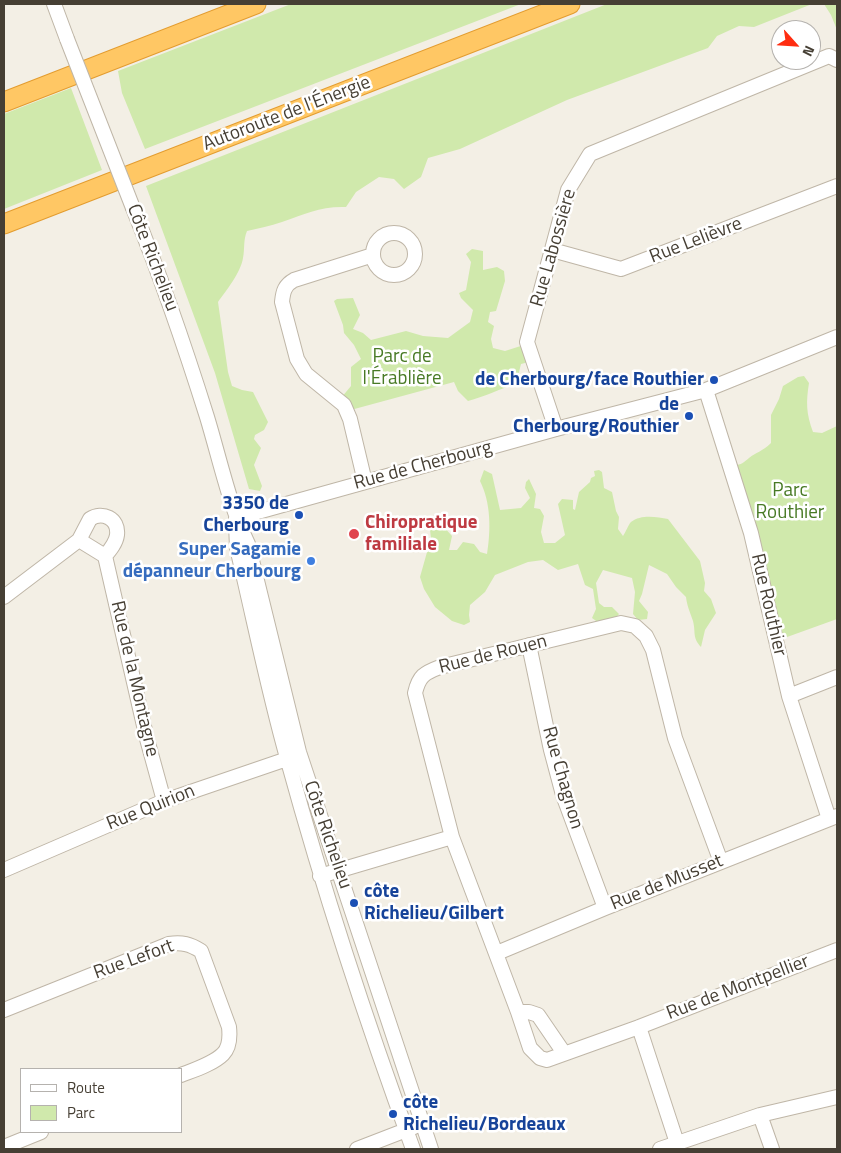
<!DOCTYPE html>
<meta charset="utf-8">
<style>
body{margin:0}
#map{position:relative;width:841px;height:1153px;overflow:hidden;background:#f3efe5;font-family:"Titillium Web",sans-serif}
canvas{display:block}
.frame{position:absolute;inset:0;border:5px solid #463f34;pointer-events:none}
.legend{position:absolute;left:20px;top:1068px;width:162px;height:65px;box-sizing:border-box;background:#fff;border:1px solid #b5b2ae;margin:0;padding:6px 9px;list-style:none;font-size:15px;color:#463f34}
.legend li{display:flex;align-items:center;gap:10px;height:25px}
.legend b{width:25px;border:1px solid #b5b2ae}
.north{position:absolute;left:771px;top:20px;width:50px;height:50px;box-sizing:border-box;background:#fff;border:1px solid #b5b2ae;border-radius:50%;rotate:116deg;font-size:14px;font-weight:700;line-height:20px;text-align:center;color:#463f34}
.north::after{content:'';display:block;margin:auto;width:18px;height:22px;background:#ff2d10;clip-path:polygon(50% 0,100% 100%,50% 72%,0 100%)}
</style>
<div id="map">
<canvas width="841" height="1153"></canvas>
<div class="frame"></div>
<ul class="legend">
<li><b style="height:6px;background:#fff"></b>Route</li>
<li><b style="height:14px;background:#d0e9ac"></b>Parc</li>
</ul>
<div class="north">N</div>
</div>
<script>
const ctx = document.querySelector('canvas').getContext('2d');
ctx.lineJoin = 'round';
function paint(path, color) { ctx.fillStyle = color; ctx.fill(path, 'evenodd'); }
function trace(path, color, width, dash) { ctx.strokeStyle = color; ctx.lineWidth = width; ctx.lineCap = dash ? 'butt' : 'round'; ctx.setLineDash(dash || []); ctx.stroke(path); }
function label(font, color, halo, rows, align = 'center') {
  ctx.font = font + ' "Titillium Web",sans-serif'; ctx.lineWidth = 5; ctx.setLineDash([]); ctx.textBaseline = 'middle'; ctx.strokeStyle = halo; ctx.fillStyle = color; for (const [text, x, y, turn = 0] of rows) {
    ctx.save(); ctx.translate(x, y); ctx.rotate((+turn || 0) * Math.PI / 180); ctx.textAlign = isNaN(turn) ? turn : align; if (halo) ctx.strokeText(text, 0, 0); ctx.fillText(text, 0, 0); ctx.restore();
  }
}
paint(new Path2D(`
 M 291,4 L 521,4 L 145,149 L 122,93 L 118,71 Z
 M 607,4 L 812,4 L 754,27 L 739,26 L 717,36 L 708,48 L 567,100 L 460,149 L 428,158 L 421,177 L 404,189 L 394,179 L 379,177 L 356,192 L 346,207 C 321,206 305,214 282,222 C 270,226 259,228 247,231 C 243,241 245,248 243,258 C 241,272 226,291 218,302 L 228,372 L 232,386 L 242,390 L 253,392 L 268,422 L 264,430 L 255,435 L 254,439 L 261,448 L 254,465 L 262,486 L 260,491 L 249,489 L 215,373 L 146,186 Z
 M 824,4 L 837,4 L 837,30 L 831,15 Z
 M 71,88 L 102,170 L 4,209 L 4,114 Z
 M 472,249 L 483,251 L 483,270 L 497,267 L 504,271 L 505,281 L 496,311 L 490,312 L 488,322 L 494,326 L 491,339 L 493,348 L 505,351 L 527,344 L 533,361 L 521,364 L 516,384 C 499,389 484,397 468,401 L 458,391 L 454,382 L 347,411 L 341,398 L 351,386 L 351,367 L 361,359 L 354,345 L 344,333 L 343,325 L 334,301 L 337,299 L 353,298 L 360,315 L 353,329 L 363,333 L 371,340 L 406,331 L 423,336 L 448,338 L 470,322 L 473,310 L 461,298 L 459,293 L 466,290 L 471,262 L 466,254 Z
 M 804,376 L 809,383 C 806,402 806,413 813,432 L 822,433 L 837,426 L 837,619 L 776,641 L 734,466 C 742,464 743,463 749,458 C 756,452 762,452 771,443 L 771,415 L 779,399 L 783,386 L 798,377 Z
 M 484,470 L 492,474 L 500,510 L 521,508 L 530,498 L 525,488 L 526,482 L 529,479 L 536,494 L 534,508 L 540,509 L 544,516 L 541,532 L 544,543 L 555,543 L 565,535 L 558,504 L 562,499 L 573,500 L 573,509 L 575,510 L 579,492 L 590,482 L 591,478 L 595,476 L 594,471 L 599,470 L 602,472 L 604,488 L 612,492 L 616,511 L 619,517 L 618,529 L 623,536 C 626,532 628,525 631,522 C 641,514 657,517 668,519 L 700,561 L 705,583 L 704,591 L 711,599 L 716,613 L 705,630 L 701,647 C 692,637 696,633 693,621 C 690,612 687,606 686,597 L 676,587 L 667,574 L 649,565 L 642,594 L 639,601 L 648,612 L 647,619 L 638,620 L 633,614 L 635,592 L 632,578 L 603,570 L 596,583 L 599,603 L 604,607 L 612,607 L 619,614 L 613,621 L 599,623 L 592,618 L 596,609 L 593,589 L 585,585 L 578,564 L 558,570 L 543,560 L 528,562 L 495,575 L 485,592 L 470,605 L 469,615 L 470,622 L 464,625 L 452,621 L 435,607 L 424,589 L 420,577 L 431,538 L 430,530 L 443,526 L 452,536 L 449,550 L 457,550 L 463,542 L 474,544 L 480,552 L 487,554 C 491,530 491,503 480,481 Z`), '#d0e9ac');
const minor = new Path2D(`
 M 54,4 L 67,39
 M 133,208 C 161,277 185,347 207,417 C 220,460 229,504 248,544 L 299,752 L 431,1149
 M373 254a21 21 0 1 1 42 0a21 21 0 1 1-42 0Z
 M 552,250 L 621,269 L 837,186
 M 706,390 L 751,533 L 789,696 L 829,819
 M 556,429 L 527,342 L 568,190 L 590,154 L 829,56 L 837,60
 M 365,482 L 350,419 L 344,405 L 306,374 L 297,359 L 282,302 C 283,291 285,285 294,280 L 373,255
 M 236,518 L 556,429 L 706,390 L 837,337
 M 236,524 L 237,548 C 254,619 268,691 288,761 C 324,892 366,1021 413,1149
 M 79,540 L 105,556 L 147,739 L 164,801
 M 4,597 L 79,540 L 90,519 C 102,511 119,518 117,535 C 116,543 110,550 105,556
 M 529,645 L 551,750 L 563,795 L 605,908
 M 789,696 L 837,677
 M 721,862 L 675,738 L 653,650 L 646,636 L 635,626 L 621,623 L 440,667 C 424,673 419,676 415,693 L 452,837 L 518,1012 L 530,1048 L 540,1058 L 547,1060 L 639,1027 L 837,950
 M 4,870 L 164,801 L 287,759 L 294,755
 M 320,876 L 452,837
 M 497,953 L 605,908 L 837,816
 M 4,1010 L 169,944 C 182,942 190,944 201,951 L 229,1027 C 230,1036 230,1047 223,1054 C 213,1064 194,1070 181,1075
 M 518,1012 L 529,1012 L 538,1015 L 564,1053
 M 639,1027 L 677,1143
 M 760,1115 L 772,1149
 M 4,1147 L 41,1132
 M 357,1149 L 414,1127
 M 660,1149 L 760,1115 L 837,1097`);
const highway = new Path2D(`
 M 4,102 L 256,4
 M 4,224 L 570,4`);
trace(minor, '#bfb6a7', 16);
trace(highway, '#e39c2f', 21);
trace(minor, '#fff', 14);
trace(highway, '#ffc764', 19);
const minorBridge = new Path2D(`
 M 67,39 L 133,208`);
trace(minorBridge, '#bfb6a7', 16, []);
trace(minorBridge, '#fff', 14);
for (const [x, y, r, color] of [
 [714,380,5,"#1a4fb4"],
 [689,416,5,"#1a4fb4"],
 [299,515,5,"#1a4fb4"],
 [354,534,6,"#e0444e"],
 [311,561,5,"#3f7fe0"],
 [354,903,5,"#1a4fb4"],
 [393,1114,5,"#1a4fb4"]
]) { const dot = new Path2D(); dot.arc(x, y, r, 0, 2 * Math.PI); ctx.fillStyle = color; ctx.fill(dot); trace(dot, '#fff', 2); }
label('19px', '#463f34', '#fff', [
 ["Autoroute de l'Énergie",287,114,-21],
 ["Rue Lelièvre",696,241,-21],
 ["Rue Labossière",554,248,-74],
 ["Côte Richelieu",152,258,69],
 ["Rue de Cherbourg",423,466,-15],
 ["Rue Routhier",768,605,77],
 ["Rue de Rouen",493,655,-14],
 ["Rue de la Montagne",134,679,77],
 ["Rue Chagnon",562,778,74],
 ["Rue Quirion",151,808,-22],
 ["Côte Richelieu",327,835,71],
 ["Rue de Musset",667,883,-22],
 ["Rue Lefort",134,960,-20],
 ["Rue de Montpellier",738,988,-21]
]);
label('19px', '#487a25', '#fff', [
 ["Parc de",402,357],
 ["l'Érablière",402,379],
 ["Parc",790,491],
 ["Routhier",790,513]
]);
label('bold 19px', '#164399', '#fff', [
 ["de Cherbourg/face Routhier",704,380],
 ["de",679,405],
 ["Cherbourg/Routhier",679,427],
 ["3350 de",289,504],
 ["Cherbourg",289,526],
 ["côte",364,892,"left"],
 ["Richelieu/Gilbert",364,914,"left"],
 ["côte",403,1103,"left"],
 ["Richelieu/Bordeaux",403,1125,"left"]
], 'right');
label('bold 19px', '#be3a42', '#fff', [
 ["Chiropratique",365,523],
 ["familiale",365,545]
], 'left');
label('bold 19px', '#366cbe', '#fff', [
 ["Super Sagamie",301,550],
 ["dépanneur Cherbourg",301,572]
], 'right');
</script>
